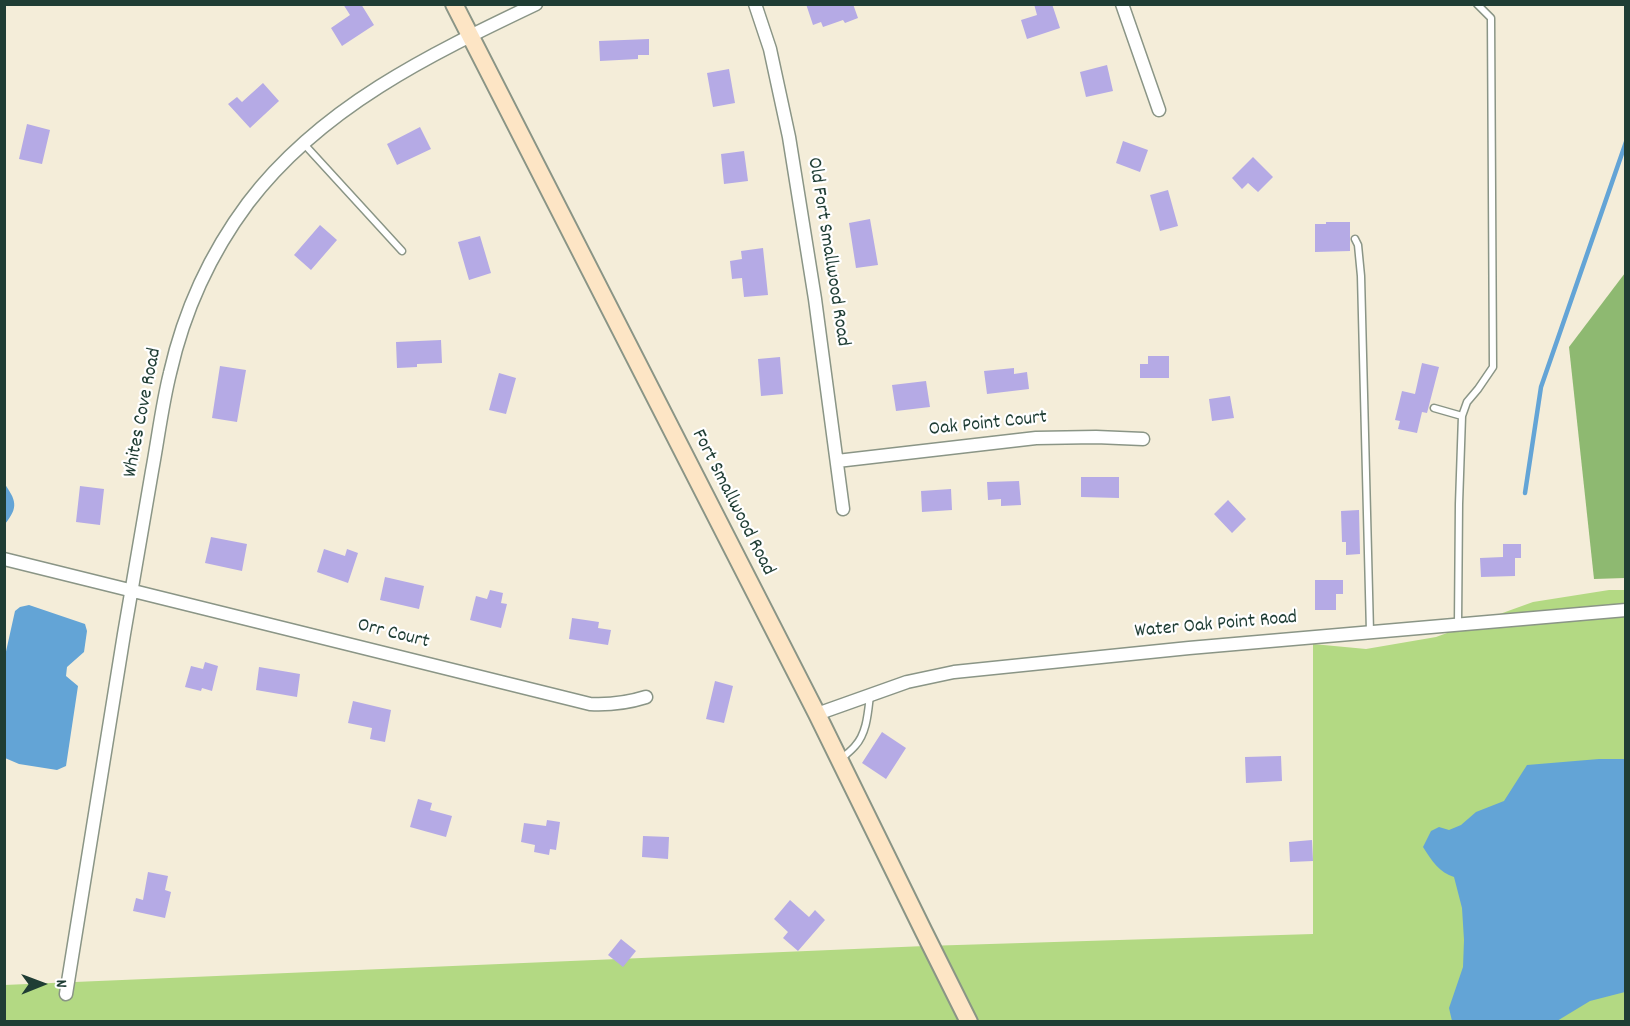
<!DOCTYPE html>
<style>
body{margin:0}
#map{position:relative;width:1630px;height:1026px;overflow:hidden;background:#f4edd9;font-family:Dekko,sans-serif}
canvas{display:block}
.frame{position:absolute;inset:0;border:6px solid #1f3d34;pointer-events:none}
.north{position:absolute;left:12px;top:954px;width:60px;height:60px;-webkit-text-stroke:4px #fff;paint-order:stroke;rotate:89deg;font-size:16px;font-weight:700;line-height:24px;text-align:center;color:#1f3d34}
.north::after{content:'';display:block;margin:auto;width:21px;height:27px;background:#1f3d34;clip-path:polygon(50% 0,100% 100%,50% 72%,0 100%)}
</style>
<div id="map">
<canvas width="1630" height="1026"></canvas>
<div class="frame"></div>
<div class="north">N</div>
</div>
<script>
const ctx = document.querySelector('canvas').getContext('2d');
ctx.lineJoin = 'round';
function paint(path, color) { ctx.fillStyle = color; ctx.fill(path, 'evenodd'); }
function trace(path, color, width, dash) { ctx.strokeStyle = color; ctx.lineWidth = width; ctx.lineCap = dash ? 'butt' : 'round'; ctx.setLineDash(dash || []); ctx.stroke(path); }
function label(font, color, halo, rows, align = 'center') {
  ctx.font = font + ' Dekko,sans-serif'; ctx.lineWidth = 4.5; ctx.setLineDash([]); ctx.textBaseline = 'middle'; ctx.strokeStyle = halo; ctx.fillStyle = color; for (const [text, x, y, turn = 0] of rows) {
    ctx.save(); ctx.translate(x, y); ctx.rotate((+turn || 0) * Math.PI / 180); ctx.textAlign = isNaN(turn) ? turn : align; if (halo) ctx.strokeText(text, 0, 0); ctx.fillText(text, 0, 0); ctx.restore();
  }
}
paint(new Path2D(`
 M 1609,590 L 1625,590 L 1625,1021 L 5,1022 L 4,985 L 925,946 L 1313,934 L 1313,644 L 1366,649 L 1436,637 L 1533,602 Z`), '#b3d983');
paint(new Path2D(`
 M 1625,273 L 1625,578 L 1594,579 L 1569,347 Z`), '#8eb971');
paint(new Path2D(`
 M 4,483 C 16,500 19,507 5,524 Z
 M 29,605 L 85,624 L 87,631 L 84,652 L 67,667 L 66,676 L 78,686 L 66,766 L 57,770 L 19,764 L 5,758 L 5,656 L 15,611 L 20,607 Z
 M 1599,759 L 1625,759 L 1626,847 L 1624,861 L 1626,864 L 1625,992 L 1590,1001 L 1557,1021 L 1452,1021 L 1449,1008 L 1463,967 L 1464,940 L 1462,908 L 1454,877 C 1440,873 1431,860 1423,847 L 1431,831 L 1439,827 L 1449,830 L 1461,825 L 1476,812 L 1504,801 L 1527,765 Z`), '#63a4d6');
trace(new Path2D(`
 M 1525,493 L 1541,387 L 1626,142`), '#63a4d6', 4.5);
paint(new Path2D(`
 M 343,4 L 361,4 L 374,25 L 342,46 L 331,28 L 350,15 Z
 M 806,4 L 853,4 L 858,18 L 845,23 L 843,20 L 823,27 L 821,22 L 813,25 Z
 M 1034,4 L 1052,4 L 1060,28 L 1027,39 L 1021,20 L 1037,15 Z
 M 649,39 L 649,55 L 638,55 L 638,59 L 600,61 L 599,41 Z
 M 1107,65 L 1113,91 L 1086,97 L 1080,72 Z
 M 729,69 L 735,103 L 713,107 L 707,73 Z
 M 263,83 L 279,101 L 250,128 L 228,104 L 237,97 L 242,102 Z
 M 27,124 L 50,130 L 42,164 L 19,159 Z
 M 420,127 L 431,149 L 397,165 L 387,144 Z
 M 1123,141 L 1148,150 L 1140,172 L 1116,163 Z
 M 744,151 L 748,181 L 724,184 L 721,154 Z
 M 1253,157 L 1273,177 L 1258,192 L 1248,183 L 1242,189 L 1232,178 Z
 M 1168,190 L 1178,226 L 1160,231 L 1150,195 Z
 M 870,219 L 878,265 L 856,268 L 849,223 Z
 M 1326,222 L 1350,222 L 1350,251 L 1315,252 L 1315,224 L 1326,224 Z
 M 320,225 L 337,240 L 311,270 L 294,255 Z
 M 480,236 L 491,273 L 469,280 L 458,242 Z
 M 763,248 L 768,295 L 744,297 L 742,278 L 732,279 L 730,261 L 742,259 L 741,251 Z
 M 441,340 L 442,363 L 417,364 L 417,367 L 397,368 L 396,342 Z
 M 1148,356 L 1169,356 L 1169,378 L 1140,378 L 1140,364 L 1148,364 Z
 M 780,357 L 783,394 L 761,396 L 758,359 Z
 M 1422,363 L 1439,367 L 1427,413 L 1422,412 L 1417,433 L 1398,429 L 1400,421 L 1395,420 L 1402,391 L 1415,394 Z
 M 220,366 L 246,370 L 237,422 L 212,418 Z
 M 1014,368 L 1014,374 L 1027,372 L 1029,389 L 987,394 L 984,371 Z
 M 499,373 L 516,378 L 506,414 L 489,410 Z
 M 926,381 L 930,407 L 896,411 L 892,385 Z
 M 1230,396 L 1234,418 L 1212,421 L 1209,399 Z
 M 1081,477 L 1119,477 L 1119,498 L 1081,497 Z
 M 1019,481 L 1021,505 L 1001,506 L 1001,499 L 988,500 L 987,482 Z
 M 80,486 L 104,489 L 100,525 L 76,522 Z
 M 951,489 L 952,510 L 922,512 L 921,491 Z
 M 1228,500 L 1246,519 L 1232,533 L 1214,514 Z
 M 1359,510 L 1360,554 L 1346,555 L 1346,542 L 1342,542 L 1341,511 Z
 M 211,537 L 247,544 L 242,571 L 205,563 Z
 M 1503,544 L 1521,544 L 1521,558 L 1515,558 L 1515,576 L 1481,577 L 1480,558 L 1503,557 Z
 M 324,549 L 345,556 L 347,549 L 358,553 L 348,583 L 317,572 Z
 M 385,577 L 424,586 L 419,609 L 380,600 Z
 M 1315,580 L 1343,580 L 1343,594 L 1336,594 L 1336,610 L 1315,610 Z
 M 490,590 L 503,593 L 501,603 L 507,604 L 501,628 L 470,620 L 476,596 L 487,599 Z
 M 572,618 L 599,622 L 598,628 L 611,630 L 608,645 L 569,639 Z
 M 205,662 L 218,666 L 212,691 L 202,688 L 201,691 L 185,687 L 191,666 L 203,669 Z
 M 259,667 L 300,674 L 297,697 L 256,690 Z
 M 715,681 L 733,686 L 724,723 L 706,719 Z
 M 353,701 L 391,710 L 385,742 L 370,739 L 372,728 L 348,723 Z
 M 882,732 L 906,748 L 886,779 L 862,763 Z
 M 1281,756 L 1282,781 L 1246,783 L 1245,757 Z
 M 418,799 L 432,803 L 430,810 L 452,816 L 446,837 L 410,827 Z
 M 547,820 L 560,822 L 556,850 L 550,849 L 549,855 L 534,852 L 535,845 L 521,842 L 524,823 L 546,826 Z
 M 643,836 L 669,837 L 668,859 L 642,857 Z
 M 1312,840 L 1313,861 L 1290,862 L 1289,842 Z
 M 148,872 L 168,876 L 165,890 L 171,892 L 165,918 L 133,911 L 136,898 L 143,900 Z
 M 790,900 L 809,917 L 815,910 L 825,920 L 798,951 L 783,938 L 788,932 L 774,919 Z
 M 621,939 L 636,951 L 623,967 L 608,955 Z`), '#b5aae5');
const lane = new Path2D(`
 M 304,144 L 402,251
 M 1355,239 L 1358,245 L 1361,276 L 1370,632
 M 1434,408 L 1462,416 L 1459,504 L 1458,624
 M 1462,416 L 1467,402 L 1478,389 L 1493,367 L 1491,18 L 1477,4
 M 840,760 C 845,755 851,751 855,746 C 867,733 868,712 870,695`);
const street = new Path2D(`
 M 755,4 L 770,49 L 789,137 L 815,299 L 843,509
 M 1122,4 L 1159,110
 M 837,461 L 1036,438 L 1096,437 L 1143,439
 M 4,559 L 590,704 C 610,705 627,703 646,697
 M 817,714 L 907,682 L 954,672 L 1189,648 L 1626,610
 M 66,994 C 85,874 105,754 124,634 C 133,580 143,525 152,471 C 158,439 162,405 170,373 C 184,311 210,254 248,203 C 321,107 429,55 536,4`);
const secondary = new Path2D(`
 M 454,4 L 817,714 L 924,932 L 969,1022`);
trace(lane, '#8a9586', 9);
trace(street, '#8a9586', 15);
trace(secondary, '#8a9586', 20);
trace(lane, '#fff', 6);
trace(street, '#fff', 12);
trace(secondary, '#fde5c5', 16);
label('20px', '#1f3d34', '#fff', [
 ["Old Fort Smallwood Road",827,252,81],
 ["Whites Cove Road",144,413,-79],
 ["Oak Point Court",988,425,-6],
 ["Fort Smallwood Road",732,503,63],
 ["Water Oak Point Road",1216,626,-5],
 ["Orr Court",393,635,14]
]);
</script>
